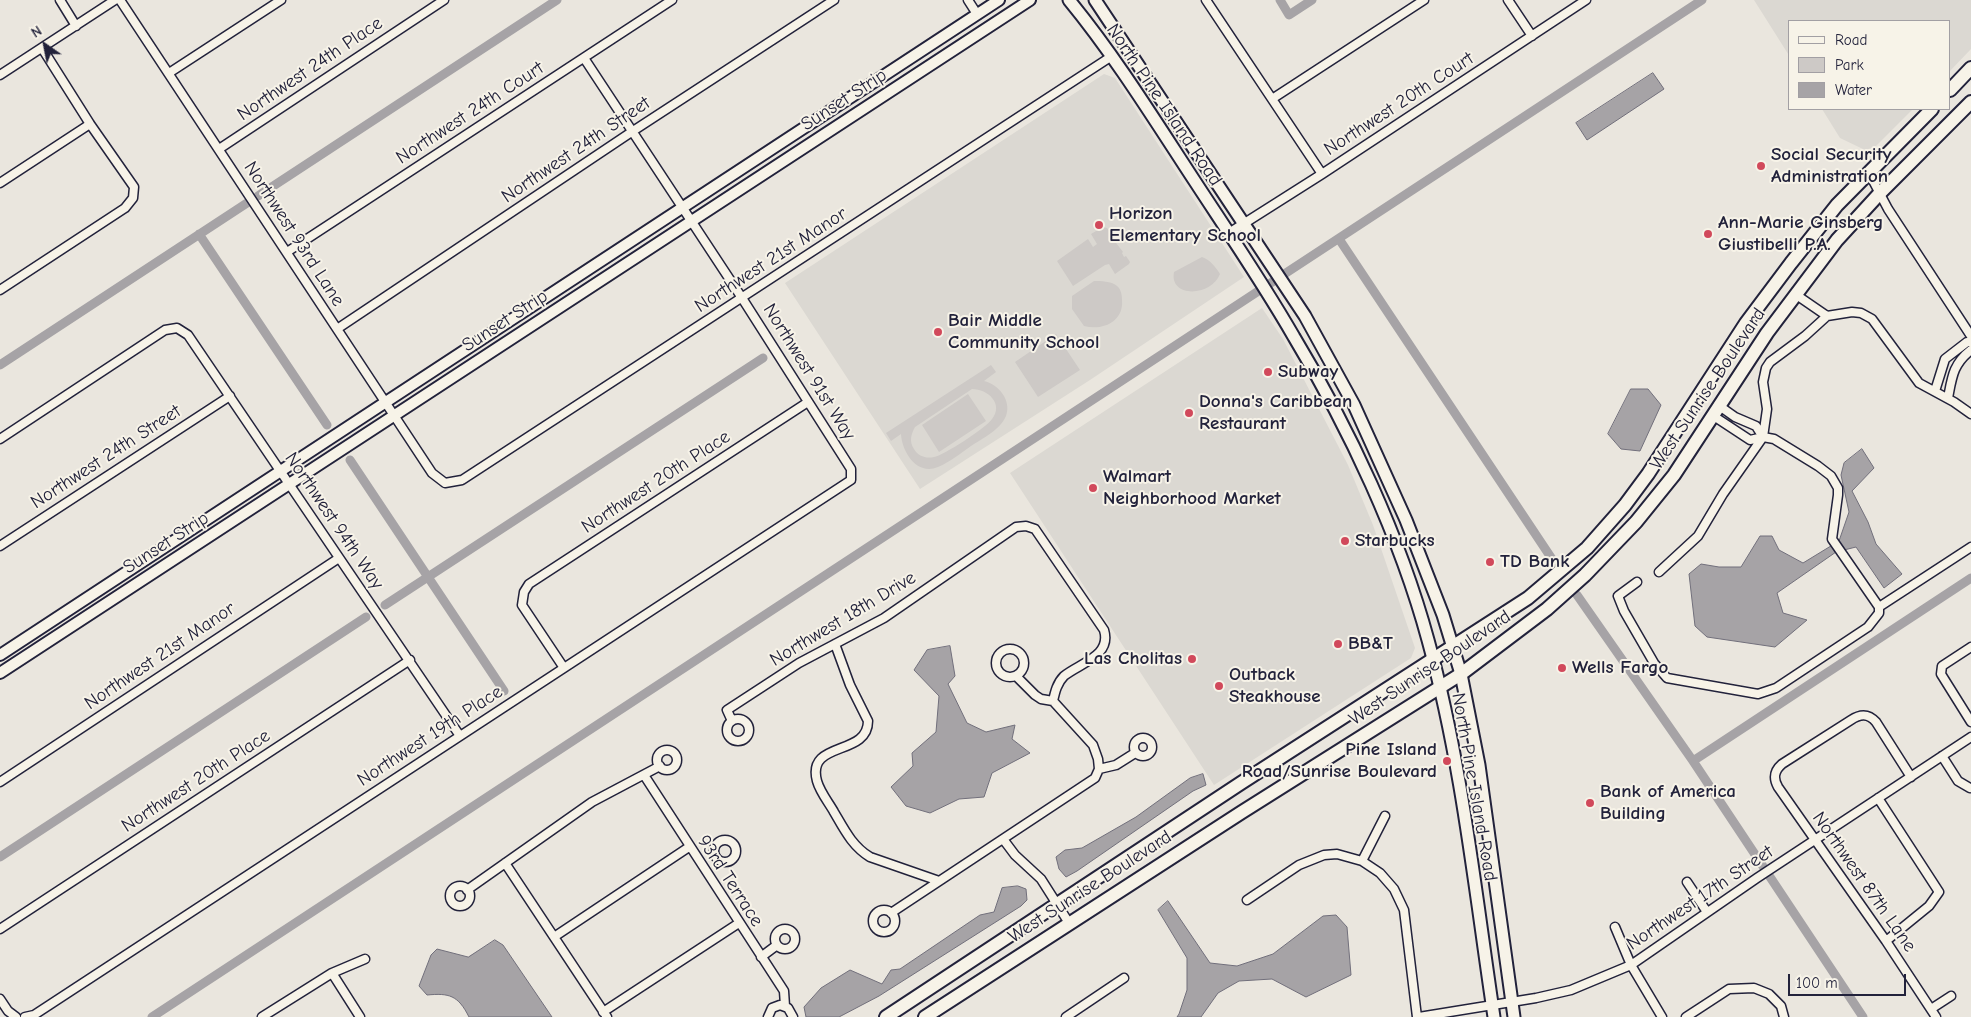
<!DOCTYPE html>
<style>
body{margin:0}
#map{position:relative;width:1971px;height:1017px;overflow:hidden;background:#eae6de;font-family:"Comic Neue",sans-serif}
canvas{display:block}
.legend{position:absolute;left:1788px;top:20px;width:162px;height:90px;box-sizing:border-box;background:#f7f3e8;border:1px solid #a29fa3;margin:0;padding:6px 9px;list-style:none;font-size:15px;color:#22223b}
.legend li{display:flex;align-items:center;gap:10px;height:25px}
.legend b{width:25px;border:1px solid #a29fa3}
.north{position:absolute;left:20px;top:20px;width:50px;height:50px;-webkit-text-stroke:4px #f7f3e8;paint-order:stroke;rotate:327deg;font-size:14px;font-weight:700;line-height:20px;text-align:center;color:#22223b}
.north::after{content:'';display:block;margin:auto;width:18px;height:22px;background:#22223b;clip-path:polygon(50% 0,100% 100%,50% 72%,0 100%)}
.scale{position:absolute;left:1788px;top:974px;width:118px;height:22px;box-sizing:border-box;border:2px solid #22223b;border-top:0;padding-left:6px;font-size:15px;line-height:18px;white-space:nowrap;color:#22223b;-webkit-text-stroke:4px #f7f3e8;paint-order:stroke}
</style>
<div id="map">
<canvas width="1971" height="1017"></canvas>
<ul class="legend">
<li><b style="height:6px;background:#f7f3e8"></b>Road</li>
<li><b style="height:14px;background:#cdc9c6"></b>Park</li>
<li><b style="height:14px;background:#a6a3a6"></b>Water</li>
</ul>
<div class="north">N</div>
<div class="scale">100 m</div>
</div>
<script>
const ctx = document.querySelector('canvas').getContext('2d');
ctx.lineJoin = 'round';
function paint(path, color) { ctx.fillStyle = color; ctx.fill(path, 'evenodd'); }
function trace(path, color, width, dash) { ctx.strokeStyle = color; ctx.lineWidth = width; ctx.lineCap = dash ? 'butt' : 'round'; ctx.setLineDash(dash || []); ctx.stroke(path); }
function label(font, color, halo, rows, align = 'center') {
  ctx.font = font + ' "Comic Neue",sans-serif'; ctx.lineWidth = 4; ctx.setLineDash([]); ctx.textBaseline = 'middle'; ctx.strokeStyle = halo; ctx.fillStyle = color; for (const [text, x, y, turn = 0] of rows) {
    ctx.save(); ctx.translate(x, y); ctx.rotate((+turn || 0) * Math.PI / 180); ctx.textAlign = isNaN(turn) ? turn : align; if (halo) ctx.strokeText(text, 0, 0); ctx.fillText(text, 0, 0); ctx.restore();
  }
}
paint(new Path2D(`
 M 1754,0 L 1971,0 L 1971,49 L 1950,71 L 1950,21 L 1790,21 L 1790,57 Z
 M 1104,74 L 1115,78 L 1244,277 L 1090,380 L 920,489 L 785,283 Z
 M 1822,109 L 1913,109 L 1875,147 L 1865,150 L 1840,138 Z
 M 1262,308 L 1283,339 L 1348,465 L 1373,525 L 1415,648 L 1411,658 L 1214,785 L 1010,473 Z`), '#dbd8d2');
paint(new Path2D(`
 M 1103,227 L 1107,228 L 1111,233 L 1110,235 L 1123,252 L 1122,253 L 1124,257 L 1126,256 L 1130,262 L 1129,264 L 1115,274 L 1109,264 L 1105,265 L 1073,286 L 1057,261 L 1088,239 L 1093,247 L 1097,244 L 1091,234 Z
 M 1202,257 C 1210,260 1215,266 1220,274 C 1211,297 1169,298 1174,272 Z
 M 1094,281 C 1101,281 1111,281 1117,286 C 1121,289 1122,295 1122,300 C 1124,322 1102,331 1084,326 L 1072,309 L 1072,296 Z
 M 1056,334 L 1080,370 L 1038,397 L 1015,362 Z
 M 991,365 L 996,372 L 984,381 C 998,384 1012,400 1006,416 C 1000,430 983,438 971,446 C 961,453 950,462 938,467 C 917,476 902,452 901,434 L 891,441 L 886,433 ZM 972,389 C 988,389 1004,404 992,419 C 987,427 943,456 934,457 C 926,459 918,456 914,449 C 909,442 911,434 915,427 Z
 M 968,394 L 986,421 L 939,452 L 922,425 Z`), '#cdc9c6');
const water = new Path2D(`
 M 1653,73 L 1664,89 L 1587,140 L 1576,123 Z
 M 1631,389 L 1648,389 L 1661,405 L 1640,451 L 1621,449 L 1608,434 Z
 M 1862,449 L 1874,468 L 1852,491 L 1868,522 L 1876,544 L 1902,574 L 1884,588 L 1856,547 L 1836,552 L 1777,593 L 1783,613 L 1807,620 L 1775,647 L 1707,637 L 1695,626 L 1689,574 L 1701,564 L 1719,567 L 1741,567 L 1760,536 L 1772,536 L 1779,550 L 1803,563 L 1839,541 L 1849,512 L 1841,475 L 1844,463 Z
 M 950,646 L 955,676 L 948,684 L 967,723 L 986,732 L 1015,725 L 1012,739 L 1030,753 L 992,773 L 984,797 L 959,799 L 930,813 L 906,806 L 891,787 L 913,766 L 912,753 L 936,732 L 939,696 L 914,670 L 927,650 Z
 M 1203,774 L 1206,785 L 1193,791 L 1077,871 L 1066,877 L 1059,869 L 1056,857 L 1065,850 L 1082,848 L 1136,817 L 1190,778 Z
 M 1018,886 L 1026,889 L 1027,900 L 1021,906 L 879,996 L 839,1017 L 806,1017 L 804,1007 L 821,988 L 850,970 L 882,984 L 891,970 L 900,969 L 980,915 L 994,912 L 1002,888 Z
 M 1168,901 L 1210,963 L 1237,966 L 1273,954 L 1323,916 L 1336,915 L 1347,927 L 1351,975 L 1306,997 L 1272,979 L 1239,981 L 1218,993 L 1201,1017 L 1177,1017 L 1179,1014 L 1187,990 L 1187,958 L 1158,910 Z
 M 495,940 L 503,945 L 552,1017 L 469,1017 C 458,995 449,993 427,995 L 419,986 L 431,955 L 437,949 L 468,957 Z`);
paint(water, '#a6a3a6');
trace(water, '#716f7b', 1);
trace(new Path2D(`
 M 1280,0 L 1289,15 L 1312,0
 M 258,196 L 557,0
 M 199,234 L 327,425
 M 1339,239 L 1556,565
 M 0,365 L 247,203
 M 350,460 L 504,691
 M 1577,595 L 1693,761 L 1863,1017
 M 385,605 L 763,358
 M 1693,761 L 1971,578
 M 0,857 L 366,617
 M 152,1017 L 1702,0`), '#a6a3a6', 9);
const minor = new Path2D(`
 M 60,0 L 76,26
 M 120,0 L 432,473 L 445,483 L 462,480 L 1112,56
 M 968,0 L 977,14
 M 1206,0 L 1322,174
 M 1508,0 L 1532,36
 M 169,73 L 281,0
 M 0,75 L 115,0
 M 1272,99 L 1424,0
 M 219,149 L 444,0
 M 1869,173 L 1888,209 L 1971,336
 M 0,183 L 90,124
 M 1229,233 L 1322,174 L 1586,0
 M 287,252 L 672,0
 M 0,290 L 125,208 L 133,198 L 134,187 L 90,124 L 42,48
 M 1795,294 L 1827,316
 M 337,329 L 633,131 L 834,0
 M 1935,391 L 1945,359 L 1967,342 L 1971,342
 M 1948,398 C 1952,377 1953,364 1971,350
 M 1718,405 L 1735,417 L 1756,426 L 1763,437
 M 0,439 L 165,330 L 177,328 L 188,335 L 460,736
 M 0,546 L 230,396
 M 1659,572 L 1698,536 L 1723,494 L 1763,437 L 1767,409 L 1763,382 L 1766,368 L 1770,362 L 1805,336 L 1827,316 L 1852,312 L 1861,313 L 1872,319 L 1919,383 L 1954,402 L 1971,414
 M 1637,582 L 1618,596 L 1624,611 L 1654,663 L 1667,678 L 1758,694 L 1776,688 L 1868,627 L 1879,613 L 1879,607 L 1832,539 L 1838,495 L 1838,488 L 1831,476 L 1818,466 L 1774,439 L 1763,437 L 1750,440 L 1712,415
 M 1879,607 L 1971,547
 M 835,644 L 850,685 L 868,721 C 868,757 806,740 817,781 C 820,792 829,803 834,812 C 844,829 852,846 870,857 L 939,881
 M 1971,647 L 1942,666 L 1941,674 L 1971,722
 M996 663a14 14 0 1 1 28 0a14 14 0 1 1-28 0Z
 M 564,668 L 522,605 L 524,592 L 529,584 L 808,402
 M 1016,676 L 1035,695 L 1041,699 L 1053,701 L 1093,745 L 1098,759 L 1099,769
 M727 730a11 11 0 1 1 22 0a11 11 0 1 1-22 0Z
 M 732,721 L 727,710 L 799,663 L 884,618 L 1016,527 L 1026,526 L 1035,529 L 1104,630 C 1112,656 1080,663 1064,676 C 1057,683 1055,692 1053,701
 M1134 747a9 9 0 1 1 18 0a9 9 0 1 1-18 0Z
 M657 760a10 10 0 1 1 20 0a10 10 0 1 1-20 0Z
 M 1942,756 L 1958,781 L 1970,788
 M 644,775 L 784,991 L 785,1006
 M 1911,777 L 1876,722 C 1868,713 1860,714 1851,720 L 1782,764 C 1774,771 1773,778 1778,787 L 1886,941 L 1936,1017
 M 0,782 L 339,558
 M 1878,798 L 1939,892 L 1929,906 L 1886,941
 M 1003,839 L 1015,855 L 1041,879 L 1069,923
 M714 851a11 11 0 1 1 22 0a11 11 0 1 1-22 0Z
 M 1362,861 L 1385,816
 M 505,863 L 607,1017
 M 1687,882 L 1707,912
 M450 896a10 10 0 1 1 20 0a10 10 0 1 1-20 0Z
 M 467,890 L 592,802 L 660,766
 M 1247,900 L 1299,865 L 1324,855 L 1337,854 L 1362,861 L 1380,873 L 1394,889 L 1404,910 L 1417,1017
 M873 921a11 11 0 1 1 22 0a11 11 0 1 1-22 0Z
 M 891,913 L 1095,778 L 1099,769 L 1116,765 L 1135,753
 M 1615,927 L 1631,965 L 1662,1017
 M 0,929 L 410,660
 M775 939a10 10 0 1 1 20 0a10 10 0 1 1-20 0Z
 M 554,937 L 689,847
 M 761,957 L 777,945
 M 332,973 L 360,1017
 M 0,999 L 8,1011 L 16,1017
 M 1931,1009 L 1951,996
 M 603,1012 L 739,923
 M 25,1017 L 34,1015 L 851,480 L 851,469 L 742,298 L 584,58
 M 262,1017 L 332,973 L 365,959
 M 768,1017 L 772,1008 L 780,1005 L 788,1008 L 793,1017
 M 1066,1017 L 1124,978
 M 1419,1017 L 1536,998 L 1571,990 L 1631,965 L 1757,878 L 1971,737
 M 1686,1017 L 1729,989 L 1754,988 L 1769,994 L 1781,1006 L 1784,1017`);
const tertiary = new Path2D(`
 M 0,655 L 999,0
 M 0,673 L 1030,0`);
const secondary = new Path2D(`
 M 1069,0 C 1115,56 1154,119 1194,180 C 1228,232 1263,283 1294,337 C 1349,428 1400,537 1428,640 C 1462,763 1475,891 1494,1017
 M 1095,0 L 1305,316 L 1354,405 L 1406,520 L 1443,615 L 1461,674 L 1479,765 L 1514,1017`);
const trunk = new Path2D(`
 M 1950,90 L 1971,68
 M 886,1017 L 1241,783 L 1528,598 L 1587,548 L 1625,505 L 1648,474 L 1746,323 L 1791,263 L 1837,205 L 1932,109
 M 925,1017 L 1242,812 L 1461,674 L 1547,609 L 1585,575 L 1636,522 L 1674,475 L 1767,333 L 1837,240 L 1880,193 L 1971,102`);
trace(minor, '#22223b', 11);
trace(tertiary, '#22223b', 14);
trace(secondary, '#22223b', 15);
trace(trunk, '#22223b', 16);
trace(minor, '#f7f3e8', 8);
trace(tertiary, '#f7f3e8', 10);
trace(secondary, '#f7f3e8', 11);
trace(trunk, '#f7f3e8', 12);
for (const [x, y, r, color] of [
 [1761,166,5,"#d1495b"],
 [1099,225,5,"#d1495b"],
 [1708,234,5,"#d1495b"],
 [938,332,5,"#d1495b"],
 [1268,372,5,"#d1495b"],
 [1189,413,5,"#d1495b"],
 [1093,488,5,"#d1495b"],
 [1345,541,5,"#d1495b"],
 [1490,562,5,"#d1495b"],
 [1338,644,5,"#d1495b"],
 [1192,659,5,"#d1495b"],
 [1562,668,5,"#d1495b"],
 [1219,686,5,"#d1495b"],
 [1447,761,5,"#d1495b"],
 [1590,803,5,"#d1495b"]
]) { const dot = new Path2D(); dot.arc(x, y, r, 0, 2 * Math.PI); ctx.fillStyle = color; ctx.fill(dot); trace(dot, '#f7f3e8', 2); }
label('19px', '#22223b', '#f7f3e8', [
 ["Northwest 24th Place",310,69,-34],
 ["Sunset Strip",844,100,-33],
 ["Northwest 20th Court",1399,104,-33],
 ["North Pine Island Road",1164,105,56],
 ["Northwest 24th Court",470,113,-33],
 ["Northwest 24th Street",576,150,-34],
 ["Northwest 93rd Lane",294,234,57],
 ["Northwest 21st Manor",771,260,-33],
 ["Sunset Strip",505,321,-33],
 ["Northwest 91st Way",809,372,58],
 ["West Sunrise Boulevard",1708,389,-56],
 ["Northwest 24th Street",106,457,-33],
 ["Northwest 20th Place",656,482,-33],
 ["Northwest 94th Way",334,521,56],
 ["Sunset Strip",166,543,-33],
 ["Northwest 18th Drive",843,619,-31],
 ["Northwest 21st Manor",160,656,-34],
 ["West Sunrise Boulevard",1430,668,-34],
 ["Northwest 19th Place",430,736,-33],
 ["Northwest 20th Place",196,781,-33],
 ["North Pine Island Road",1474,787,80],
 ["93rd Terrace",730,881,57],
 ["Northwest 87th Lane",1864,882,55],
 ["West Sunrise Boulevard",1090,887,-33],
 ["Northwest 17th Street",1700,898,-34]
]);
label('bold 19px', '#22223b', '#f7f3e8', [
 ["Social Security",1771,155],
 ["Administration",1771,177],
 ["Horizon",1109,214],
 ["Elementary School",1109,236],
 ["Ann-Marie Ginsberg",1718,223],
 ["Giustibelli P.A.",1718,245],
 ["Bair Middle",948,321],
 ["Community School",948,343],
 ["Subway",1278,372],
 ["Donna's Caribbean",1199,402],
 ["Restaurant",1199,424],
 ["Walmart",1103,477],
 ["Neighborhood Market",1103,499],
 ["Starbucks",1355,541],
 ["TD Bank",1500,562],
 ["BB&T",1348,644],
 ["Las Cholitas",1182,659,"right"],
 ["Wells Fargo",1572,668],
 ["Outback",1229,675],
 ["Steakhouse",1229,697],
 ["Pine Island",1437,750,"right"],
 ["Road/Sunrise Boulevard",1437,772,"right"],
 ["Bank of America",1600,792],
 ["Building",1600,814]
], 'left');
</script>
